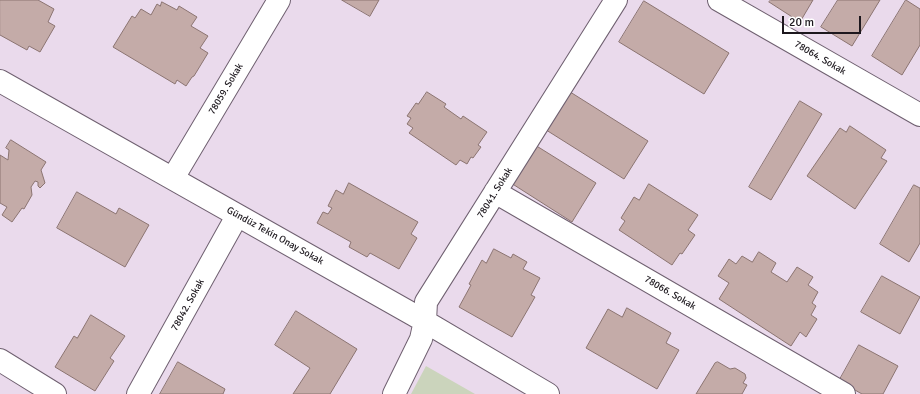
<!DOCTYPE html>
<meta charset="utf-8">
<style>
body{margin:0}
#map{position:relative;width:920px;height:394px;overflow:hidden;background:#eadaec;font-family:Signika,sans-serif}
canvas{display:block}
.scale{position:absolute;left:782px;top:16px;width:79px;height:18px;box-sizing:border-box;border:2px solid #1c171d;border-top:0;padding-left:5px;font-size:12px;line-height:14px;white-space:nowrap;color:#1c171d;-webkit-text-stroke:3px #fff;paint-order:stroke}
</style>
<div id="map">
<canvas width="920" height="394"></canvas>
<div class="scale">20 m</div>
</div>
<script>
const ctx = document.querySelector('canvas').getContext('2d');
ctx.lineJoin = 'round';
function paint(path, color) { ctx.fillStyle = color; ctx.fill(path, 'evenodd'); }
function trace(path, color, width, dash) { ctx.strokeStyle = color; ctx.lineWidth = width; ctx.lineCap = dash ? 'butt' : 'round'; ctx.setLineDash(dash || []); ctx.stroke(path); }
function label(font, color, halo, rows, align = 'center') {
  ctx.font = font + ' Signika,sans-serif'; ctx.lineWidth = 3.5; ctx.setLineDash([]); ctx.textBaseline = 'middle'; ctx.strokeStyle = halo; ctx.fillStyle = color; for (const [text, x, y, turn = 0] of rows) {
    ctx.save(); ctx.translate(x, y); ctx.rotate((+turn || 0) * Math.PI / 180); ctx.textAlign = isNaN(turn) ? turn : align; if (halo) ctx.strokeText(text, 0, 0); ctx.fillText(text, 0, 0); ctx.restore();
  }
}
paint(new Path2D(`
 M 426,366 L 475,394 L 411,394 Z`), '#cbd4bc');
const building = new Path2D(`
 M 0,0 L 38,0 L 54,9 L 48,22 L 55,26 L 40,52 L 29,46 L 27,50 L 0,35 Z
 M 342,0 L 379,0 L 370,16 Z
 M 771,0 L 813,0 L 800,22 L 769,2 Z
 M 838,0 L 880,0 L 852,46 L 821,27 Z
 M 906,0 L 920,9 L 920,45 L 902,75 L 872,56 Z
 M 644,1 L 729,53 L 704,94 L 619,42 Z
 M 162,2 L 177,10 L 179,6 L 197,17 L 191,26 L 208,36 L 200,48 L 208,53 L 194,76 L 192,77 L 186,86 L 177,80 L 175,84 L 113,47 L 132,16 L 135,18 L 141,9 L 151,15 L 157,4 L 160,6 Z
 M 567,90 L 648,141 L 624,179 L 543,128 Z
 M 427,92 L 446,104 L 444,107 L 461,119 L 463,116 L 487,132 L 478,145 L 481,147 L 473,158 L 471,157 L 467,164 L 460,160 L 456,165 L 409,133 L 413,128 L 407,124 L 411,118 L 407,116 L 416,103 L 418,104 Z
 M 800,101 L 822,114 L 771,200 L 749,187 Z
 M 850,126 L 886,150 L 881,158 L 887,161 L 855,209 L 807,176 L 840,128 L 846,132 Z
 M 11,140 L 46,162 L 41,170 L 45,183 L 40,188 L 38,186 L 38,182 L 35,181 L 31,187 L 32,195 L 24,209 L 22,208 L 12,222 L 2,215 L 7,207 L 0,203 L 0,155 L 8,160 L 9,150 L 6,148 Z
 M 535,145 L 596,183 L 572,222 L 511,183 Z
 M 349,183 L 418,222 L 411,234 L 417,238 L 399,269 L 370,253 L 367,257 L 349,247 L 351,242 L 317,223 L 323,212 L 328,214 L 332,208 L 328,206 L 336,190 L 343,194 Z
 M 649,184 L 698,215 L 688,230 L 695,235 L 682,254 L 680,253 L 672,265 L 619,230 L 625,221 L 621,218 L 634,197 L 639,200 Z
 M 914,185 L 920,188 L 920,243 L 909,262 L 880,244 Z
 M 77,192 L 116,214 L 119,208 L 149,225 L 125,267 L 57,228 Z
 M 494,249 L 511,258 L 513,254 L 527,262 L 523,269 L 540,278 L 531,295 L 535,297 L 512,337 L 459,307 L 471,285 L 469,284 L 482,260 L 486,263 Z
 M 759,252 L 776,263 L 771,272 L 787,282 L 797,267 L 813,277 L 808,285 L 818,292 L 812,303 L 816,306 L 811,315 L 817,319 L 806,337 L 800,332 L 791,346 L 719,299 L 729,283 L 718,276 L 729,259 L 736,264 L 742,256 L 752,262 Z
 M 882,276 L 920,297 L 900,334 L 861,312 Z
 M 627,308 L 671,333 L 666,343 L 679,350 L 657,389 L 586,348 L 608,309 L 622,317 Z
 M 296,311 L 357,349 L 330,394 L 293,394 L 310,368 L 275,345 Z
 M 91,315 L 125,336 L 110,358 L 114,361 L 95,391 L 55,367 L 74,336 L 77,338 Z
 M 859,345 L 898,366 L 883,394 L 862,394 L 839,381 Z
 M 178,362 L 225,389 L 223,394 L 160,394 Z
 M 718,362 L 730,369 L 735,368 L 745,374 L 746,378 L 743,383 L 747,385 L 742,394 L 696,394 L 715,363 Z`);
paint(building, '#c4aba8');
trace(building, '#8b7471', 1);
const street = new Path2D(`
 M 719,0 L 920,115
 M 0,81 L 414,315 L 548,394
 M 173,178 L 279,0
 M 495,192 L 844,394
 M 0,360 L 55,394
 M 138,394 L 237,216
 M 394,394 L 421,339 L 425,321 L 426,302 L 616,0`);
trace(street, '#6f6070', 24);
trace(street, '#fff', 22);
label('10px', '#1c171d', '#fff', [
 ["78064. Sokak",820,58,30],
 ["78059. Sokak",226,89,-59],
 ["78041. Sokak",495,193,-58],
 ["Gündüz Tekin Onay Sokak",275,236,29],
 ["78066. Sokak",670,293,30],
 ["78042. Sokak",188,305,-61]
]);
</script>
